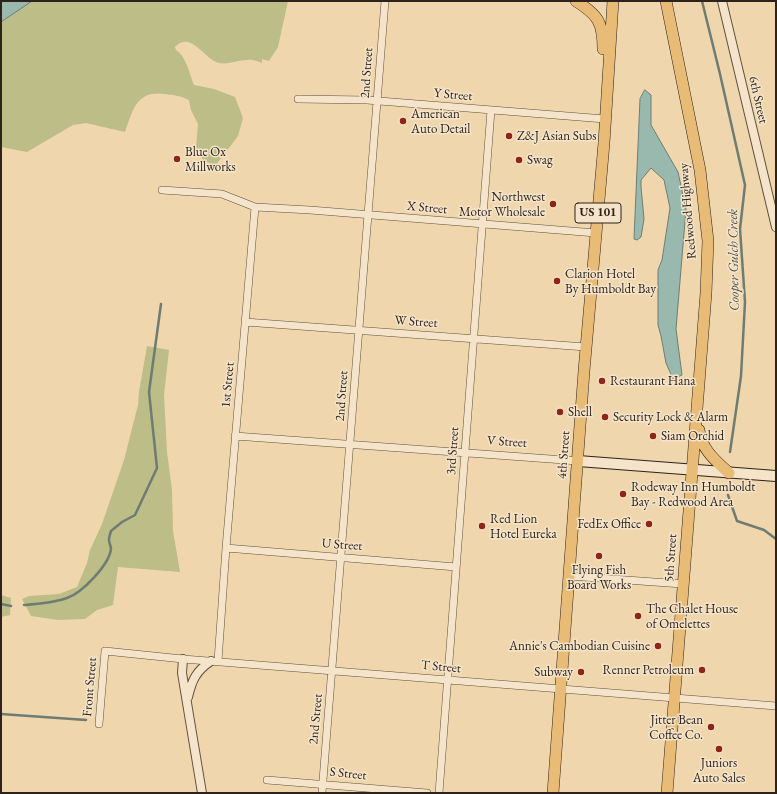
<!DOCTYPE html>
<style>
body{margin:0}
#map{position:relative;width:777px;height:794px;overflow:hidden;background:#efd6ac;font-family:"EB Garamond",serif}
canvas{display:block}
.frame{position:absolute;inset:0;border:2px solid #2d231c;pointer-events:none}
</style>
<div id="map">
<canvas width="777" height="794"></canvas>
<div class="frame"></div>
</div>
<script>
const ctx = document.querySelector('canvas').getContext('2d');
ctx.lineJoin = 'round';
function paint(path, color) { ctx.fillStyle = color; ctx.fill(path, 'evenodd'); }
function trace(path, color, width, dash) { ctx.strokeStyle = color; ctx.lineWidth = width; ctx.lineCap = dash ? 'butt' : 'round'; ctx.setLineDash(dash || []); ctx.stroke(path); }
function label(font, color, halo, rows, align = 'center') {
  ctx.font = font + ' "EB Garamond",serif'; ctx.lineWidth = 3; ctx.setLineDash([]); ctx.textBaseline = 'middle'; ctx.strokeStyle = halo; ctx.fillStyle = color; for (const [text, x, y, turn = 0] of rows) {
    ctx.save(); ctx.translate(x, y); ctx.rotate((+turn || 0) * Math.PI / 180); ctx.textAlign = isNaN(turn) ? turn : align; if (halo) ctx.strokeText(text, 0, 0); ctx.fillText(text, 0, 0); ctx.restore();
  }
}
paint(new Path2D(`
 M 1,1 L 288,1 L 278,47 L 269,61 L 262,59 L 262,63 C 257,61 252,59 247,60 C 238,60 228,65 219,63 C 204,59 191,30 175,47 L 176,50 C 186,56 190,75 194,85 L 214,89 L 235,97 L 243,118 L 238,136 L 215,166 L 203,160 L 196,147 L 198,124 L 191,110 L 189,100 C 181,96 174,95 165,94 C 136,90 133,110 125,132 L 86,123 L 73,125 L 27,152 L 1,147 Z
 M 147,346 L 169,350 L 164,395 L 167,452 L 172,490 L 173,531 L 180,572 L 118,567 L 113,605 L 97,610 L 85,619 L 58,620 L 31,616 L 22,599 L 29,596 L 59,594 L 77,587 L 87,563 L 90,550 L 102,524 L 124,460 L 138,405 L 139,392 Z
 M 1,595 L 11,598 L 10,615 L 1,617 Z`), '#bdbd87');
const water = new Path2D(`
 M 1,1 L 32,1 L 1,22 Z
 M 645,90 L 651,95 L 651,125 L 678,172 L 686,209 L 676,329 L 682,375 L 673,379 L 666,363 L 661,336 L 658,325 L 658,270 L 662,260 L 670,208 L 664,180 L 651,168 L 641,180 L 641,187 L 644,219 L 641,237 L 637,240 L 634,239 L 640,99 Z`);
paint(water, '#9ab9ae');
trace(water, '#6e7d74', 1);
trace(new Path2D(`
 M 702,1 L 720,74 L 745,185 L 740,229 L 745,302 L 741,376 L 730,452
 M 728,495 L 737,521 L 764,530 L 776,539
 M 1,604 L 11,606
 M 24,605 C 38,604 53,603 67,598 C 82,593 109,565 111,549 C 111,546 109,543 109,540 C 109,537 110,534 111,531 L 122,522 L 135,515 L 157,468 L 149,392 L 161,304
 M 1,714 L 86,720`), '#6e7d74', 2.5);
const minor = new Path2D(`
 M 298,99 L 367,100 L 605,119
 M 162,190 L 222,194 L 255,207 L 226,548 L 218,661
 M 255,207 L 310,210 L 596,233
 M 245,322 L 586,347
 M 235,436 L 578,461
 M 226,548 L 456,567
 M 569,576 L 683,584
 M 99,724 L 105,651 L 183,659 L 776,706
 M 267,780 L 427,793
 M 322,793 L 385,1
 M 439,793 L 491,110`);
const tertiary = new Path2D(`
 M 722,1 L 776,227
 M 183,659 L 182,673 L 202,793
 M 188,697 C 192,680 196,671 211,661`);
const secondary = new Path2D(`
 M 578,461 L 776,476`);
const trunk = new Path2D(`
 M 576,1 C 598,15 603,22 603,49
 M 666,1 L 700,170 L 708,241 L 706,293 L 667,793
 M 699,430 C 701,449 716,461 729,473
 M 553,793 L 584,371 L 604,143 L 613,1`);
trace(minor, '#5e5040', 8);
trace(tertiary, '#5e5040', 10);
trace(secondary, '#2d231c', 12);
trace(trunk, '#2d231c', 12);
trace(minor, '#f5e4c9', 7);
trace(tertiary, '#f5e4c9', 8);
trace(secondary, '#f5e4c9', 10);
trace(trunk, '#e8bb76', 11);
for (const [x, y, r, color] of [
 [403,121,4,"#8f2418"],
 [509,136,4,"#8f2418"],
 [177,159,4,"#8f2418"],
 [519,160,4,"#8f2418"],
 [553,204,4,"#8f2418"],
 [557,281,4,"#8f2418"],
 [602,381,4,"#8f2418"],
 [560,412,4,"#8f2418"],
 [605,417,4,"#8f2418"],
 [653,436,4,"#8f2418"],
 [623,494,4,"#8f2418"],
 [649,524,4,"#8f2418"],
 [482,526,4,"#8f2418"],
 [599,556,4,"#8f2418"],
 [638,616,4,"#8f2418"],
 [658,646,4,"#8f2418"],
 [702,670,4,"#8f2418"],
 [581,672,4,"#8f2418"],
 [711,727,4,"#8f2418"],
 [719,749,4,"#8f2418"]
]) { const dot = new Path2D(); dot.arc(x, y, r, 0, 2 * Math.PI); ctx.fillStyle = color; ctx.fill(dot); trace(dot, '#f5e4c9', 1.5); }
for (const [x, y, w] of [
 [598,213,46]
]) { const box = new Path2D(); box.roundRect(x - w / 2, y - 10, w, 20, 3); ctx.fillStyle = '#f5e4c9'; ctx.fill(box); trace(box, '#2d231c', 1); }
label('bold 12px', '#2d231c', null, [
 ["US 101",598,213]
]);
label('13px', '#2d231c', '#f5e4c9', [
 ["2nd Street",367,73,-86],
 ["Y Street",453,95,5],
 ["6th Street",758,100,77],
 ["X Street",427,208,5],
 ["Redwood Highway",688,211,-95],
 ["W Street",416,322,4],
 ["1st Street",228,385,-85],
 ["2nd Street",342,396,-86],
 ["V Street",507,442,4],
 ["3rd Street",453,451,-86],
 ["4th Street",564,455,-86],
 ["U Street",342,545,4],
 ["5th Street",671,558,-86],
 ["T Street",441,667,5],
 ["Front Street",90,687,-85],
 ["2nd Street",316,719,-85],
 ["S Street",348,774,6]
]);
label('13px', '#2d231c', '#f5e4c9', [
 ["American",411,114],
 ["Auto Detail",411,129],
 ["Z&J Asian Subs",517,136],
 ["Blue Ox",185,152],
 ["Millworks",185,167],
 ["Swag",527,160],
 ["Northwest",545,197,"right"],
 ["Motor Wholesale",545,212,"right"],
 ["Clarion Hotel",565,274],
 ["By Humboldt Bay",565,289],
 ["Restaurant Hana",610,381],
 ["Shell",568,412],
 ["Security Lock & Alarm",613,417],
 ["Siam Orchid",661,436],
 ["Rodeway Inn Humboldt",631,487],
 ["Bay - Redwood Area",631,502],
 ["Red Lion",490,519],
 ["Hotel Eureka",490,534],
 ["FedEx Office",641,524,"right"],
 ["Flying Fish",599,570,"center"],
 ["Board Works",599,585,"center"],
 ["The Chalet House",646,609],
 ["of Omelettes",646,624],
 ["Annie's Cambodian Cuisine",650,646,"right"],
 ["Renner Petroleum",694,670,"right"],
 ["Subway",573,672,"right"],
 ["Jitter Bean",703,720,"right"],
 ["Coffee Co.",703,735,"right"],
 ["Juniors",719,763,"center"],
 ["Auto Sales",719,778,"center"]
], 'left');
label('italic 14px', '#4e5048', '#f5e4c9', [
 ["Cooper Gulch Creek",734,260,-91]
]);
</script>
